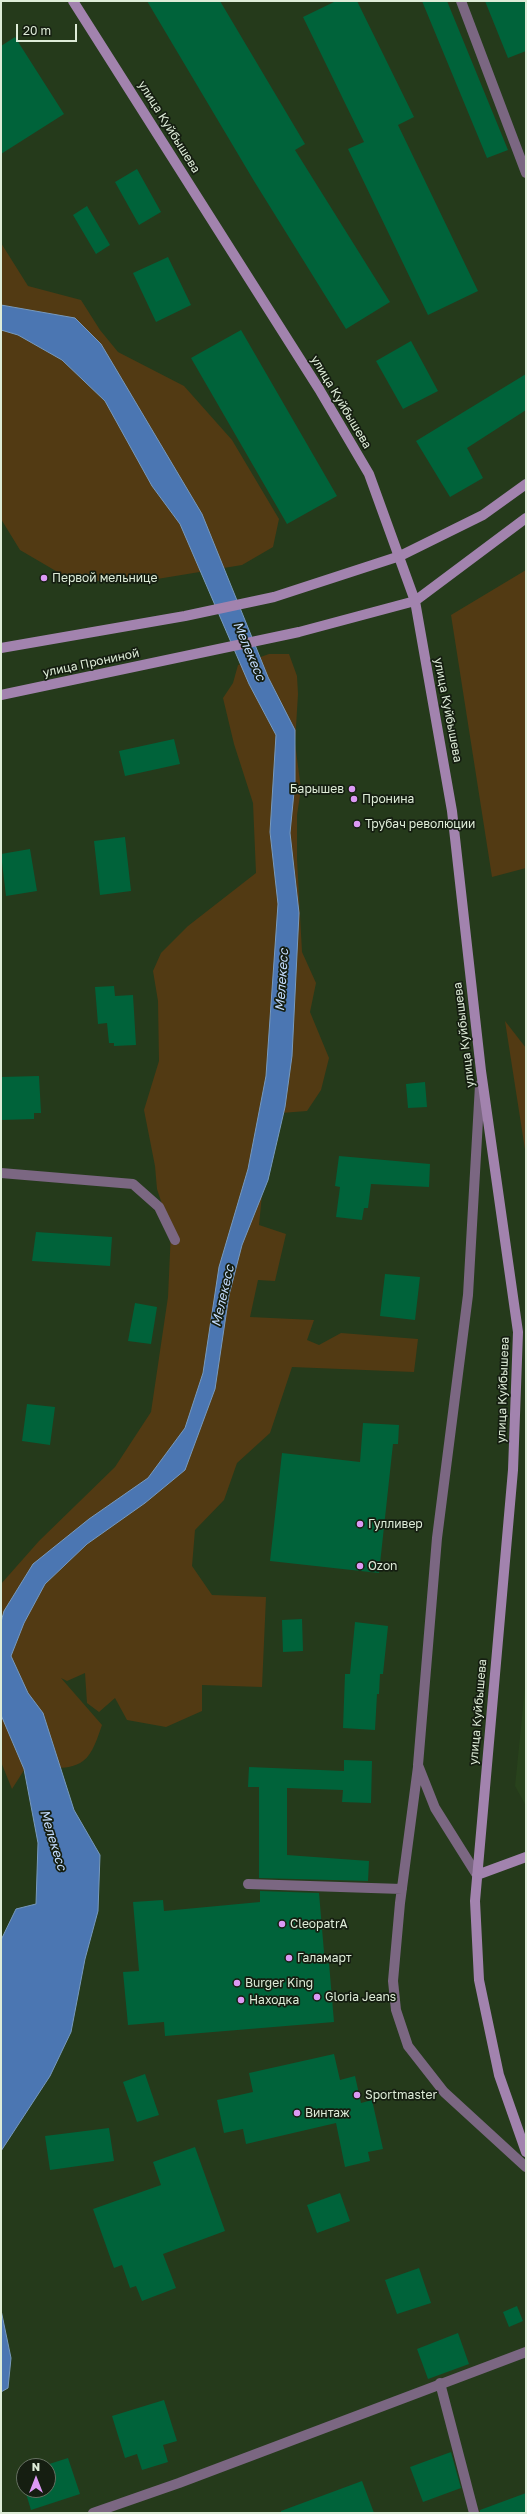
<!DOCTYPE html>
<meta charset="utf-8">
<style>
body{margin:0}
#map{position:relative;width:527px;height:2514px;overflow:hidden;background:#253a1b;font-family:"Golos Text",sans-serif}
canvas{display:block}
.frame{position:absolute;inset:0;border:2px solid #deecd8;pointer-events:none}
.north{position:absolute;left:16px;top:2458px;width:40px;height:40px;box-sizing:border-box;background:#151e11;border:1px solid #657061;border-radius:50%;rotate:0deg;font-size:11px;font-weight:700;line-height:16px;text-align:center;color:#deecd8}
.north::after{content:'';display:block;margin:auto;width:14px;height:18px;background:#dc99f4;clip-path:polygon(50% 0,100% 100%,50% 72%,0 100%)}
.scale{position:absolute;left:16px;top:24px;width:61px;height:18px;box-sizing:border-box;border:2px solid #deecd8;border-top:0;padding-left:5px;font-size:12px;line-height:14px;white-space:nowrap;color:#deecd8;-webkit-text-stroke:3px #151e11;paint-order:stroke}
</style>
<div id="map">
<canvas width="527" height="2514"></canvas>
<div class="frame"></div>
<div class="north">N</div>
<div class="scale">20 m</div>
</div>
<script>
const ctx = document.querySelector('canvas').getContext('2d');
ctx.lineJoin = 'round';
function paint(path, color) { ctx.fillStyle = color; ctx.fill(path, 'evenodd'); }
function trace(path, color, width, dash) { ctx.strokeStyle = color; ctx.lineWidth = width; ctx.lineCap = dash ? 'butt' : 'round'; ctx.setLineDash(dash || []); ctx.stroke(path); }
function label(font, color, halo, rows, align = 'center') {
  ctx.font = font + ' "Golos Text",sans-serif'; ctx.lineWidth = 3.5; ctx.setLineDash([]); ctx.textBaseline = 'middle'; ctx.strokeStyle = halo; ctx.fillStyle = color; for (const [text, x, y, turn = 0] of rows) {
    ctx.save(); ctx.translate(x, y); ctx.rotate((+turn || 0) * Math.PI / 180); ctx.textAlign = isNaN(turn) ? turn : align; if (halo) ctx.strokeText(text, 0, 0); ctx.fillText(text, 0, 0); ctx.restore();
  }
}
paint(new Path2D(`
 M 526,1678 L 526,1806 L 515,1786 Z`), '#28421c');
paint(new Path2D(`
 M 1,243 L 28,286 L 81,300 L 100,330 L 118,352 L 184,386 L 232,440 L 279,519 L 273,547 L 242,565 L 145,581 L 73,581 L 20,550 L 1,519 Z
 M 526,570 L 526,868 L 492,877 L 451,615 Z
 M 269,654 L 289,654 L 297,676 L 298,694 L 295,743 L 301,789 L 297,815 L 297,859 L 302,952 L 316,983 L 310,1012 L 329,1058 L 321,1090 L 307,1111 L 281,1113 L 265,1165 L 259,1225 L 286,1234 L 275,1281 L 258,1280 L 250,1317 L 314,1320 L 307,1340 L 319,1345 L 341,1333 L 418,1339 L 414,1372 L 292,1367 L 270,1433 L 237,1463 L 224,1500 L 195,1530 L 192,1566 L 212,1595 L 266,1597 L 262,1687 L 202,1685 L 202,1711 L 166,1727 L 127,1720 L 115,1698 L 99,1712 L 87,1703 L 85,1673 L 67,1681 L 61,1678 L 102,1725 C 98,1736 93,1754 83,1761 C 69,1772 42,1767 26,1767 L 12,1789 L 1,1762 L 1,1584 L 39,1541 L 115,1467 L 151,1412 L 168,1297 L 171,1231 L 157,1189 L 155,1166 L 144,1110 L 159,1061 L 158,1001 L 153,971 L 161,953 L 188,926 L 256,873 L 253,803 L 234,744 L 223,698 L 233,683 L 238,665 Z
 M 505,1021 L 526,1048 L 526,1156 Z`), '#523a13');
const water = new Path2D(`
 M 1,305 L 75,318 L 101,344 L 202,514 L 268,677 L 295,730 L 295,782 L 290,833 L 299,913 L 292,1056 L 285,1107 L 268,1180 L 242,1245 L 229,1295 L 215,1389 L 185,1470 L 145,1503 L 87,1544 L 45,1584 L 24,1623 L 11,1656 L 28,1693 L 43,1713 L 74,1810 L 100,1855 L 98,1911 L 85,1959 L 71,2032 L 50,2076 L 1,2151 L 1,1940 L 16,1909 L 36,1904 L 38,1843 L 24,1769 L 1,1715 L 1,1622 L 4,1611 L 33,1564 L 89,1519 L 148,1478 L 185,1428 L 203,1373 L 219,1267 L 248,1169 L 266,1076 L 278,904 L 270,832 L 276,735 L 249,684 L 180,524 L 152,486 L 105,401 L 62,360 L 18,335 L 1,330 Z
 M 1,2310 L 11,2358 L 8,2388 L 1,2392 Z`);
paint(water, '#4b76b2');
trace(water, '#7799bd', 1);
paint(new Path2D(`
 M 147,1 L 220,1 L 305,144 L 295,150 L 390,302 L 346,329 L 254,181 Z
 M 336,1 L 357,1 L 414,117 L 398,125 L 478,291 L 428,315 L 348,149 L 364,142 L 303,17 Z
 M 422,1 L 447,1 L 508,150 L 487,158 Z
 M 485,1 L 526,1 L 526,51 L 508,58 Z
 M 15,37 L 64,114 L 1,154 L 1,46 Z
 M 137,169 L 161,212 L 139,225 L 115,182 Z
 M 87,206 L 110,245 L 96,254 L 73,215 Z
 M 168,257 L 191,305 L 156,322 L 133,273 Z
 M 241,330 L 337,496 L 287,524 L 191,358 Z
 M 411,341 L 438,391 L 403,409 L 376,361 Z
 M 526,374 L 526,410 L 467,448 L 483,478 L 450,497 L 416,441 Z
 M 174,739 L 180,764 L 125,776 L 119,751 Z
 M 125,837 L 131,891 L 100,895 L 94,841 Z
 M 30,849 L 37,891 L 6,896 L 1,854 Z
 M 114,986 L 115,996 L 133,995 L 136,1045 L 114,1046 L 114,1043 L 109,1043 L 107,1023 L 98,1024 L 95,987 Z
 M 39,1076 L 41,1113 L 34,1113 L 34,1119 L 1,1120 L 1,1077 Z
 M 425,1082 L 427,1107 L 408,1108 L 406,1084 Z
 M 339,1156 L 430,1164 L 429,1187 L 371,1184 L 368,1208 L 364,1208 L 362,1220 L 336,1217 L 340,1187 L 335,1186 Z
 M 36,1232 L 112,1237 L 110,1266 L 32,1261 Z
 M 385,1274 L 420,1277 L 415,1320 L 380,1316 Z
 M 135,1303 L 157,1307 L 151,1344 L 128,1341 Z
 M 27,1404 L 55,1407 L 50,1445 L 22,1441 Z
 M 363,1423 L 399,1425 L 398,1444 L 393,1444 L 379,1573 L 270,1561 L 282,1453 L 360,1462 Z
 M 302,1619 L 303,1651 L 283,1652 L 282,1620 Z
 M 355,1622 L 388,1626 L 383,1674 L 380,1674 L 379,1694 L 377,1694 L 375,1730 L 343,1728 L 345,1674 L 350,1674 Z
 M 344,1760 L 372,1761 L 371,1803 L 342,1802 L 343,1790 L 287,1788 L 287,1855 L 369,1861 L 368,1881 L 259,1878 L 259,1787 L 248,1787 L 249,1767 L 344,1771 Z
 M 260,1891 L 319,1893 L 325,1964 L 329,1963 L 334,2022 L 165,2036 L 164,2022 L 128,2025 L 123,1972 L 139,1971 L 133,1902 L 163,1900 L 164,1911 L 260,1902 Z
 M 334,2054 L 340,2080 L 355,2076 L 361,2103 L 372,2100 L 383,2149 L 368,2152 L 370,2161 L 345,2167 L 336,2123 L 246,2144 L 243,2129 L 224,2133 L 217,2100 L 253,2092 L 249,2073 Z
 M 145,2074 L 159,2115 L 137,2122 L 123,2082 Z
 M 109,2128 L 114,2161 L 50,2170 L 45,2136 Z
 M 195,2147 L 225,2231 L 163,2254 L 176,2288 L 142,2301 L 136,2286 L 130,2288 L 122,2265 L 114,2268 L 93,2209 L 161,2185 L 153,2162 Z
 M 340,2193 L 350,2221 L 317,2233 L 307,2205 Z
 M 419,2268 L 431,2303 L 397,2314 L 385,2280 Z
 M 517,2306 L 523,2321 L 509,2327 L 503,2312 Z
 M 458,2333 L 469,2364 L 428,2379 L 417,2349 Z
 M 164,2400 L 177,2441 L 163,2445 L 168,2462 L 142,2470 L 137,2454 L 125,2458 L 112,2416 Z
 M 451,2452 L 461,2488 L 423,2502 L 410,2467 Z
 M 68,2458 L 80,2494 L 31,2510 L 25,2490 L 48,2490 L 48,2466 L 43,2466 Z
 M 24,2472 L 24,2488 L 20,2474 Z
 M 362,2481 L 374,2513 L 281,2513 L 281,2511 Z
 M 526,2493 L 526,2513 L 480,2513 L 480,2510 Z`), '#00633a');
trace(new Path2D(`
 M 418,1767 L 400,1903 L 393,1981 L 396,2010 L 408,2046 L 444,2092 L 526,2167
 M 477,1875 L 435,1808 L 418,1765 L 437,1538 L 468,1295 L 480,1085
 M 248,1884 L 402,1889
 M 440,2383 L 474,2513`), '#7b6782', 10);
trace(new Path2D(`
 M 461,1 L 526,173
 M 1,1173 L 133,1184 L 159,1207 L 175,1240
 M 93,2513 L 179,2483 L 526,2352`), '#7b6782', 10);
trace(new Path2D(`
 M 73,1 L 319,389 L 369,474 L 415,601 L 452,811 L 481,1071 L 518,1332 L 513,1470 L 475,1901 L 479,1980 L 499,2075 L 526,2152
 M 1,648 L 185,616 L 274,597 L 400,556 L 483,515 L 526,484
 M 1,695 L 299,632 L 415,601 L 526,518
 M 477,1875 L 526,1857`), '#a283ae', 10);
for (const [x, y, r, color] of [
 [44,578,4,"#dc99f4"],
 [352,789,4,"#dc99f4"],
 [354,799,4,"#dc99f4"],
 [357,824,4,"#dc99f4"],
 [360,1524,4,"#dc99f4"],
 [360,1566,4,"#dc99f4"],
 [282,1924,4,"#dc99f4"],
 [289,1958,4,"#dc99f4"],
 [237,1983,4,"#dc99f4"],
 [317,1997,4,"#dc99f4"],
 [241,2000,4,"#dc99f4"],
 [357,2095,4,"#dc99f4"],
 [297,2113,4,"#dc99f4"]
]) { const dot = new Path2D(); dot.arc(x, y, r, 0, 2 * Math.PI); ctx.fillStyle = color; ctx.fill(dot); trace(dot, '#151e11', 1.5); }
label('12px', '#deecd8', '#151e11', [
 ["улица Куйбышева",169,127,58],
 ["улица Куйбышева",341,402,59],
 ["улица Прониной",91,663,-12],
 ["улица Куйбышева",448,710,79],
 ["улица Куйбышева",464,1035,-97],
 ["улица Куйбышева",503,1390,-88],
 ["улица Куйбышева",478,1712,-85]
]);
label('12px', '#deecd8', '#151e11', [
 ["Первой мельнице",52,578],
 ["Барышев",344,789,"right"],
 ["Пронина",362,799],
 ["Трубач революции",365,824],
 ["Гулливер",368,1524],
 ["Ozon",368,1566],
 ["CleopatrA",290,1924],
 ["Галамарт",297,1958],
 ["Burger King",245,1983],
 ["Gloria Jeans",325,1997],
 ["Находка",249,2000],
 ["Sportmaster",365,2095],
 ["Винтаж",305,2113]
], 'left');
label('italic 13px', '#c4dcfe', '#151e11', [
 ["Мелекесс",249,651,67],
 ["Мелекесс",282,980,-86],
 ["Мелекесс",223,1296,-77],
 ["Мелекесс",53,1840,73]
]);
</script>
